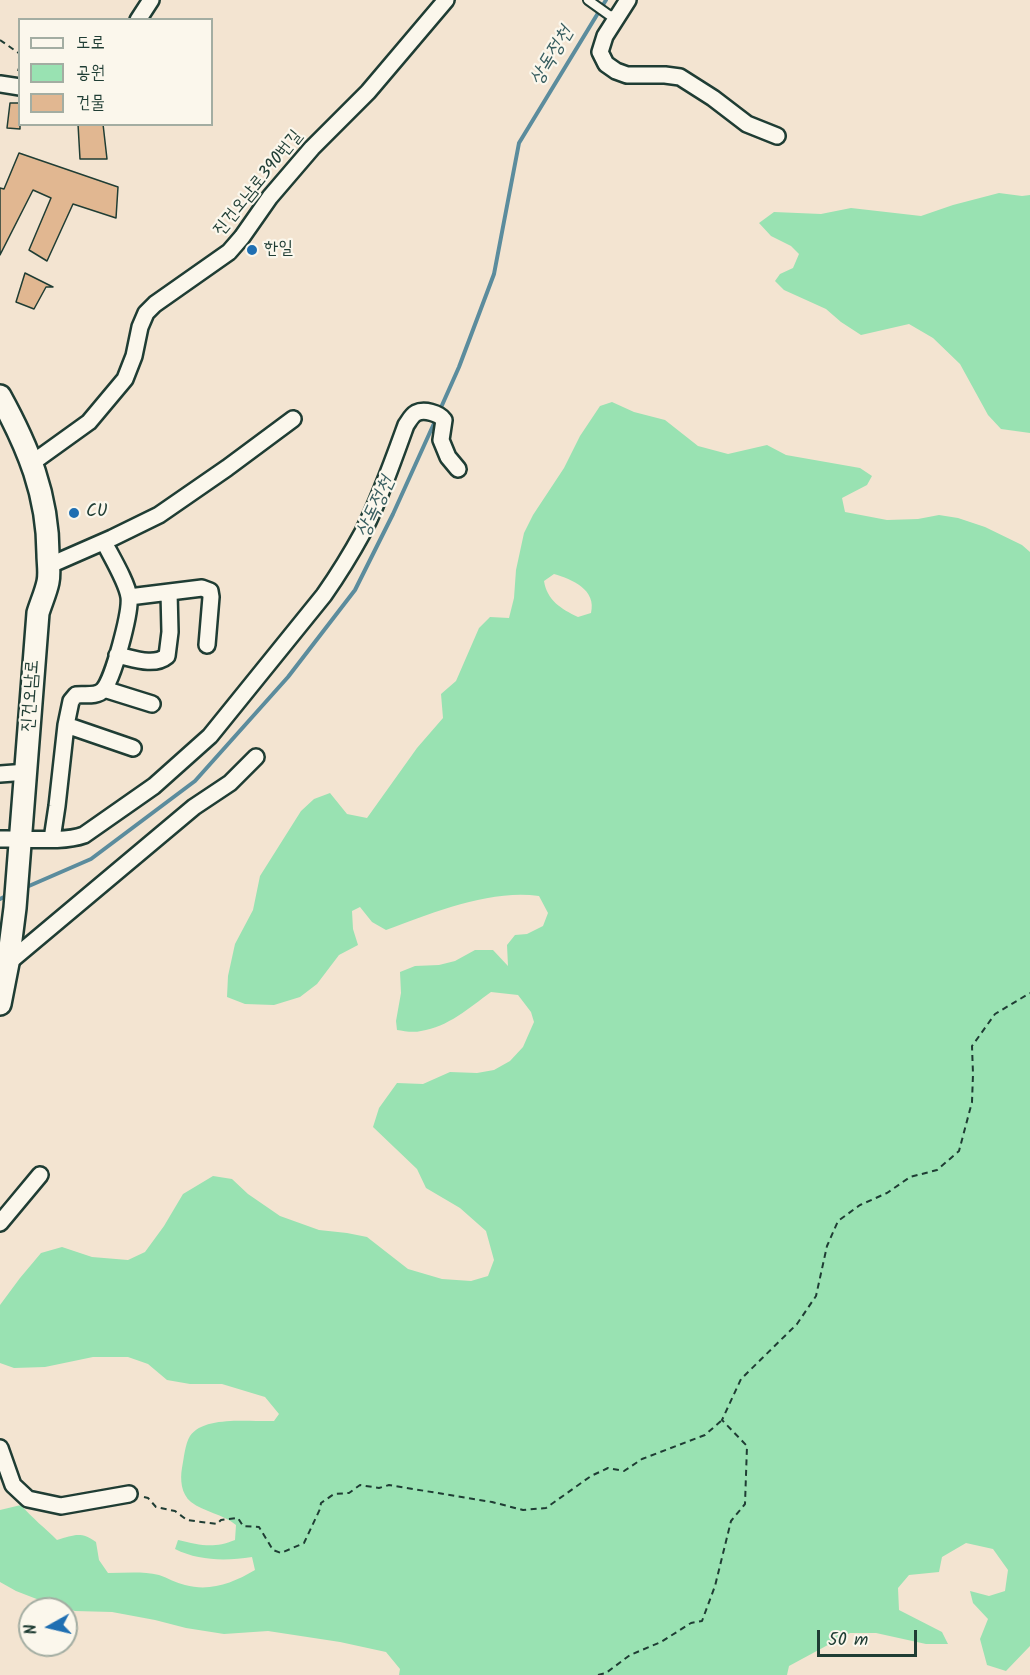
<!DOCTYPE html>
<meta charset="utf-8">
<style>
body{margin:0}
#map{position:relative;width:1030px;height:1675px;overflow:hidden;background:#f3e4d1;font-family:Kalam,"Poor Story",sans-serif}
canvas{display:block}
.legend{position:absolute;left:18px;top:18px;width:195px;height:108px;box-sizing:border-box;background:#fbf7ec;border:2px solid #a3ada2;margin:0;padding:8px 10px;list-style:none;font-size:18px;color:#1f3d34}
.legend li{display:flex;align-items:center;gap:12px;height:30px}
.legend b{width:30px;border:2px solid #a3ada2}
.north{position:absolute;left:18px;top:1597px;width:60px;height:60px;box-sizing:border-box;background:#fbf7ec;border:2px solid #a3ada2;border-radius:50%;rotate:262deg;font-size:16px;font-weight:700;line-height:24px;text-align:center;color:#1f3d34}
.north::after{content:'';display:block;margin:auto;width:21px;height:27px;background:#1f6fb2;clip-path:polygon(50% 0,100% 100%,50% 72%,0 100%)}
.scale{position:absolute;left:817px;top:1630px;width:100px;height:27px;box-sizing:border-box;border:3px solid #1f3d34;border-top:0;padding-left:8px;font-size:18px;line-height:21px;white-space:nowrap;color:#1f3d34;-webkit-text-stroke:4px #fbf7ec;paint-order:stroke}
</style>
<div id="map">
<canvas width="1030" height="1675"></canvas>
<ul class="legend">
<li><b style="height:8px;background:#fbf7ec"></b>도로</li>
<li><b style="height:16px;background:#99e2b2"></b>공원</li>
<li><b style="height:16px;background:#e1b791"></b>건물</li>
</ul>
<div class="north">N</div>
<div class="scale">50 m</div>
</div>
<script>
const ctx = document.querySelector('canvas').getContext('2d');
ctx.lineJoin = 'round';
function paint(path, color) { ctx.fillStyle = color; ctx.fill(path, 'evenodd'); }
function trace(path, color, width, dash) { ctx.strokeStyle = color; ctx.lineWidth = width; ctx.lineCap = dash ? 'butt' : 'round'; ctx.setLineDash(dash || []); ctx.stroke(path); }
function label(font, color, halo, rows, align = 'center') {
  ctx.font = font + ' Kalam,"Poor Story",sans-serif'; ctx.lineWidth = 4.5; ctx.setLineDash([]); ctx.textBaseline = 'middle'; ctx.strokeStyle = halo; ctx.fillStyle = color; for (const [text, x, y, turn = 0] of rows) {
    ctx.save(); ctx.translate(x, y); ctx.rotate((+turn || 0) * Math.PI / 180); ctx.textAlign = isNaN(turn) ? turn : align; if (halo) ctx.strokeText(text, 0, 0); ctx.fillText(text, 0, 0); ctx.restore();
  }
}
paint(new Path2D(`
 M 999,193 L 1022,196 L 1030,195 L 1030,433 L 1001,429 L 988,415 L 960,364 L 933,338 L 909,324 L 861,335 L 841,322 L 826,309 L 784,290 L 775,281 L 780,274 L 793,268 L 799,254 L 791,246 L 771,236 L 759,223 L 774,212 L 821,214 L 851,208 L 921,216 L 953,205 Z
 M 612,402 L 634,412 L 665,420 L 698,446 L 728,454 L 767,445 L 786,455 L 860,468 L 872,476 L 867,485 L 842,498 L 845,512 L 887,520 L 918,519 L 939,515 L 958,518 L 985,527 L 1022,545 L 1030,552 L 1030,1646 L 1006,1671 L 987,1665 L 980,1639 L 988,1619 L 973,1603 L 970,1591 L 989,1596 L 1005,1591 L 1008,1570 L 993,1549 L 966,1543 L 942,1557 L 939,1572 L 909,1575 L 898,1588 L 899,1610 L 942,1632 L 948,1644 L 926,1644 L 876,1633 L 850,1633 L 789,1666 L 787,1675 L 399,1675 L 400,1669 L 386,1652 L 340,1642 L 268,1631 L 224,1634 L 186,1628 L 155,1620 L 112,1612 L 75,1611 L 47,1603 L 16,1591 L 0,1582 L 0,1510 L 21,1505 C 32,1518 45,1528 57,1540 C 74,1535 81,1531 96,1542 L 99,1560 L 108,1573 C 125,1573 142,1571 159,1575 C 168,1578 176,1583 185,1585 C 210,1592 233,1583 255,1570 L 252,1557 C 226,1561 199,1561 175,1549 L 178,1540 C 200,1545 213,1549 235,1540 L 236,1525 C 223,1514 204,1512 191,1502 C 181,1494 180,1479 182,1468 C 184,1458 185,1444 190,1436 C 204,1415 252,1422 274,1421 L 279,1414 L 265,1397 L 222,1384 L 190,1384 L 167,1380 L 148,1364 L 128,1357 L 93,1357 L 45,1367 L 14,1368 L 0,1363 L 0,1305 L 20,1278 L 41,1253 L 62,1247 L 92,1257 L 128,1260 L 145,1252 L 164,1226 L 183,1194 L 213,1176 L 232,1179 L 248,1194 L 280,1216 L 319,1230 L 347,1233 L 367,1237 L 408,1269 L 442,1279 L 471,1281 L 488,1276 L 494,1260 L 486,1231 L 460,1208 L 426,1188 L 417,1169 L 373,1127 L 379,1108 L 397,1083 L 423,1084 L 450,1072 L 477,1073 L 494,1070 L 510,1061 L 523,1047 L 534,1022 L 531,1012 L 518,995 L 491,992 C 469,1008 448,1027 421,1031 C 413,1033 404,1031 397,1030 L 396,1021 L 401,993 L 400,972 L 415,966 L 439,965 L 455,961 L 475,950 L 493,950 L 508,966 L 507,945 L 515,935 L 527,934 L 543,926 L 548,913 L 539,896 C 490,889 432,913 386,930 L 372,922 L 360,907 L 352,911 L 353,929 L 358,945 L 339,955 L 317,984 L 300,997 L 274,1005 L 245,1004 L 227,997 L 228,976 L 235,944 L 253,910 L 260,876 L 301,811 L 314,799 L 330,793 L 347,814 L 367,818 L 417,748 L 443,718 L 441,694 L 456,681 L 479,628 L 490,617 L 509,618 L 514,598 L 516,570 L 524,533 L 533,515 L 564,468 L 580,436 L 600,406 ZM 554,574 C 572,579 597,590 591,613 L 578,617 C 561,609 547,600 544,581 Z`), '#99e2b2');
trace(new Path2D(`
 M 439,412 L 459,367 L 494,274 L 519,143 L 606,0
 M 22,889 L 91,859 L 195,781 L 288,677 L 355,590 L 393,514 L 436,419
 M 0,899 L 10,894`), '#5b8c9d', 4);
const building = new Path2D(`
 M 10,103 L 20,103 L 20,129 L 7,128 Z
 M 78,124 L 103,124 L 107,159 L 80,159 Z
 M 19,153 L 118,187 L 116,218 L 73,204 L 47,261 L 29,250 L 51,198 L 33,190 L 0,255 L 0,188 L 4,189 Z
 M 25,273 L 53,287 L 46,287 L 34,309 L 16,302 Z`);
paint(building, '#e1b791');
trace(building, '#1f3d34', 1.5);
const lane = new Path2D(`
 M 588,0 L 609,15 L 617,16`);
const street = new Path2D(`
 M 628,0 L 605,36 L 600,52 L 606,64 L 616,71 L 627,75 L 665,75 L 680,77 L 713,98 L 747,124 L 777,136
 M 138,20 L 151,0
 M 0,84 L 20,87
 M 32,463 L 89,422 L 125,379 L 134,356 L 140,327 L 146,313 L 155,304 L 229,252 L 242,237 L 270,197 L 312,148 L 368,92 L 446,0
 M 48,566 L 112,538 L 159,515 L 227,468 L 293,419
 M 129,597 L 202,588 L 210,591 L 211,597 L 207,645
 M 117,655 C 132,658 154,667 167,656 L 170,632 L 169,592
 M 104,689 L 152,704
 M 66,725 L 133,748
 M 0,774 L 27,772
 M 0,839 C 25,838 62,843 84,835 L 154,786 L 210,736 L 324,595 C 338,575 351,554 363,532 C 380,498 393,461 406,425 C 409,421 411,416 416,413 C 424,409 439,413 444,420 L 441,440 L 448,457 L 458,469
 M 52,839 L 57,806 L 66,725 L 71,701 L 76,695 C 84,694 97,697 103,690 C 113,680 131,612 129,597 C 127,582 111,556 104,542
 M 8,963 L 194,807 L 230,783 L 256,757
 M 0,1223 L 40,1175
 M 0,1448 L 13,1485 L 28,1499 L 61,1506 L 129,1494`);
const secondary = new Path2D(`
 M 0,396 C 28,447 48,495 48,554 C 48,563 50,573 48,582 C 46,592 41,603 38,613 L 15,908 L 8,963 L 0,1004`);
trace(lane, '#1f3d34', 12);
trace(street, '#1f3d34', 20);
trace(secondary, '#1f3d34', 26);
trace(new Path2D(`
 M 0,40 L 20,54
 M 18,71 L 20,65
 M 144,1497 L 148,1498 L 156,1507 L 175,1511 L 187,1520 L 217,1524 L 221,1520 L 238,1518 L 243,1526 L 259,1527 L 273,1550 L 281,1553 L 304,1543 L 320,1509 L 321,1503 L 334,1494 L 349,1493 L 360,1485 L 379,1488 L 389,1485 L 492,1502 L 523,1510 L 546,1508 L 591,1476 L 608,1468 L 624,1471 L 642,1459 L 705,1435 L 722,1420
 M 598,1675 L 606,1673 L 630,1655 L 661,1642 L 691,1623 L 702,1621 L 715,1586 L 731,1521 L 745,1504 L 747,1446 L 722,1420 L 741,1379 L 797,1324 L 816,1296 L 827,1246 L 838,1221 L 860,1205 L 887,1193 L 910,1177 L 937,1170 L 959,1151 L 972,1102 L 973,1074 L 972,1046 L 995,1014 L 1030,993`), '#1f3d34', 2, [6, 4.5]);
trace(lane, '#fbf7ec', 8);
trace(street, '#fbf7ec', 15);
trace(secondary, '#fbf7ec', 21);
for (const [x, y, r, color] of [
 [252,250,6,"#1f6fb2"],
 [74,513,6,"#1f6fb2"]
]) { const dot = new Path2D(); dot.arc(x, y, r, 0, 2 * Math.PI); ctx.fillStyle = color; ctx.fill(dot); trace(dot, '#fbf7ec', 2); }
label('18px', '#1f3d34', '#fbf7ec', [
 ["진건오남로390번길",259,184,-51],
 ["진건오남로",32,696,-86]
]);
label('18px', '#1f3d34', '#fbf7ec', [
 ["한일",264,250],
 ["CU",86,513]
], 'left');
label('italic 20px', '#385e60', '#fbf7ec', [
 ["상독정천",553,57,-59],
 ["상독정천",377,508,-65]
]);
</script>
